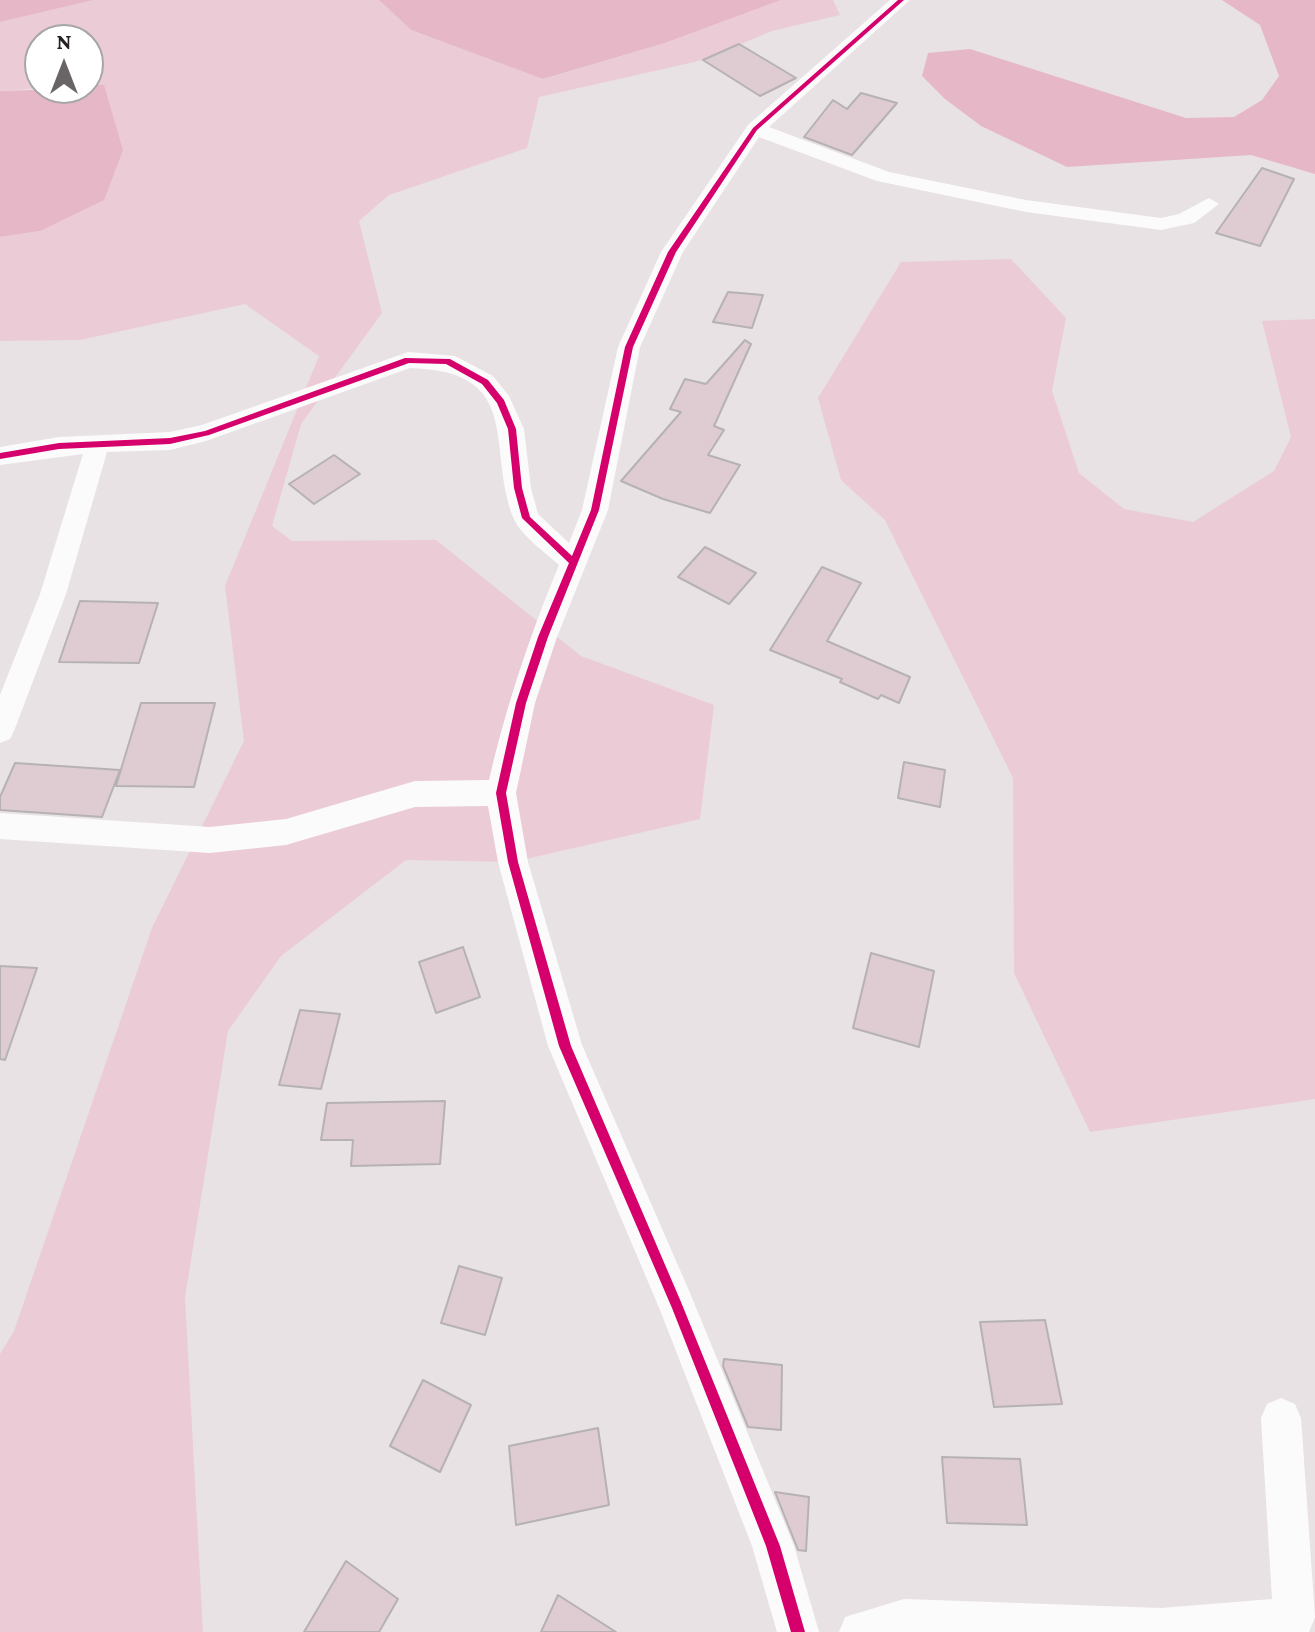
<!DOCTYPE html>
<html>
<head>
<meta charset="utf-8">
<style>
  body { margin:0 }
  #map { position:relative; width:1315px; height:1632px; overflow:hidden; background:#e8e2e4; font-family:"Crimson Pro",serif }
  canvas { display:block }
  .north { position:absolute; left:24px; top:24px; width:80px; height:80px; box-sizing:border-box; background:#fff; border:2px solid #a7a6a6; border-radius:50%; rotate:0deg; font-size:22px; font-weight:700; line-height:32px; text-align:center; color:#242021 }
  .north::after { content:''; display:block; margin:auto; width:28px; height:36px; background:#696465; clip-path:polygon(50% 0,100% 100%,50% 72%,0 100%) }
</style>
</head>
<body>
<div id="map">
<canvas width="1315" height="1632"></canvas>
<div class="north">N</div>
</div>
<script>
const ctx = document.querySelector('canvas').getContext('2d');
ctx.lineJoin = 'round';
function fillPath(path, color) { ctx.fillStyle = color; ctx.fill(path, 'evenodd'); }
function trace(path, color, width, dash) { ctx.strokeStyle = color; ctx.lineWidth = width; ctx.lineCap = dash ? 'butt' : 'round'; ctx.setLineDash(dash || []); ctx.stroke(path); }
const green = new Path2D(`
  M94,0H379L411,30L544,79L665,43L781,0H833L840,15L772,31L703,60L539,97L527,148L389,195L359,221L382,313L301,424L272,526L292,541L436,540L581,656L714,705L700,819L513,862L406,860L281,956L228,1031L185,1297L203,1632H0V1354L14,1331L152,928L244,741L225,586L319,356L245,304L80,340L0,341V237L40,231L104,85H88V40H40V88L0,91V22Z
  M1011,259L1066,318L1052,391L1079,473L1124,509L1193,522L1274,471L1291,437L1262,321L1315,319V1099L1090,1132L1014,973L1013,778L885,520L841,480L818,398L901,262Z`);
const forest = new Path2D(`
  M0,0H94L0,22Z
  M379,0H781L665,43L543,79L411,30Z
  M1222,0H1315V174L1251,155L1067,167L981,126L945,99L922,76L928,53L970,49L1186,118L1234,117L1262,100L1279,76L1260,25Z
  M88,85H104L123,150L104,200L40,231L0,237V91L88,88Z`);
const building = new Path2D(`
  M739,44L796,78L760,96L703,60Z
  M861,93L897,103L852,155L804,137L833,100L847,109Z
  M1262,168L1294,179L1260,246L1216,233Z
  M728,292L763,295L752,328L713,322Z
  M745,340L751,344L714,426L724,430L708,455L740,465L710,513L663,499L621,481L681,412L670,409L685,379L706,384Z
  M334,455L360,474L314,504L289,484Z
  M705,547L756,573L729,604L678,577Z
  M822,567L861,583L827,641L910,677L899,703L881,695L878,699L840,682L842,679L770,650Z
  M80,601L158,603L139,663L59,662Z
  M141,703H215L194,787L116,786Z
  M904,762L945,770L940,807L898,798Z
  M15,763L120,770L102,817L0,810V797Z
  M463,947L480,997L436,1013L419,962Z
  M871,953L934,971L919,1047L853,1028Z
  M0,966L37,968L5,1060L0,1059Z
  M300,1010L340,1014L321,1089L279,1085Z
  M445,1101L440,1164L351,1166L353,1140H321L327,1103Z
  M459,1266L502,1278L485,1335L441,1323Z
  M1045,1320L1062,1404L994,1407L980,1322Z
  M724,1359L782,1365L781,1430L748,1427L723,1366Z
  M423,1380L471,1405L440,1472L390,1446Z
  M598,1428L609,1505L516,1525L509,1446Z
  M942,1457L1020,1459L1027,1525L947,1523Z
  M775,1492L809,1497L806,1551L798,1550Z
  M346,1561L398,1599L379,1632H304Z
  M558,1595L616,1632H541Z`);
const minor = new Path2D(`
  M890,0H910L769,127L889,172L1026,200L1161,218L1179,214L1209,198L1219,204L1194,223L1161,230L1026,212L877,181L759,137L683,252L640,347L608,510L557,637L535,703L516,793L528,862L582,1045L690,1293L794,1546L819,1632H777L752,1546L660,1310L548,1046L498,862L488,806L415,807L286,845L210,853L0,839V813L210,827L286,819L415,781L489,780C507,703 529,638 559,565C545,552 520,535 513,517C486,445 524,371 410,368L206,441L170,450L107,452L66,594L14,731L10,739L0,743V695L40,594L83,454L0,465V447L59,437L170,432L202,425L408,352L455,356L493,376L509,396L524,429L531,488L538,514L569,543L582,510L618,347L661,252L748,125Z
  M1281,1398L1295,1404L1301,1418L1315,1617L1309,1632H839L845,1617L904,1599L1161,1608L1272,1599L1261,1418L1267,1404Z`);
const cycleway = new Path2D(`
  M898,0H904L757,130L676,252L633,347L599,510L548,637L526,703L506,793L518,862L571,1046L681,1302L780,1546L805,1632H791L766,1546L672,1308L559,1046L508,862L496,793L516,703L538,637L569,563L522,518L514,488L508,429L497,403L482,384L446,364L409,363L209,435L170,444L59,449L0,459V453L59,443L170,438L205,431L405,358L450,359L488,380L504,400L516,429L522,488L530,517L572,556L591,510L625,347L668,252L753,128Z`);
fillPath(green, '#ebcbd6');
fillPath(forest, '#e6b8c7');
fillPath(building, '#deccd2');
trace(building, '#b6b2b3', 2);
fillPath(minor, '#fcfbfb');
fillPath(cycleway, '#d6006c');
</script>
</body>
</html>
